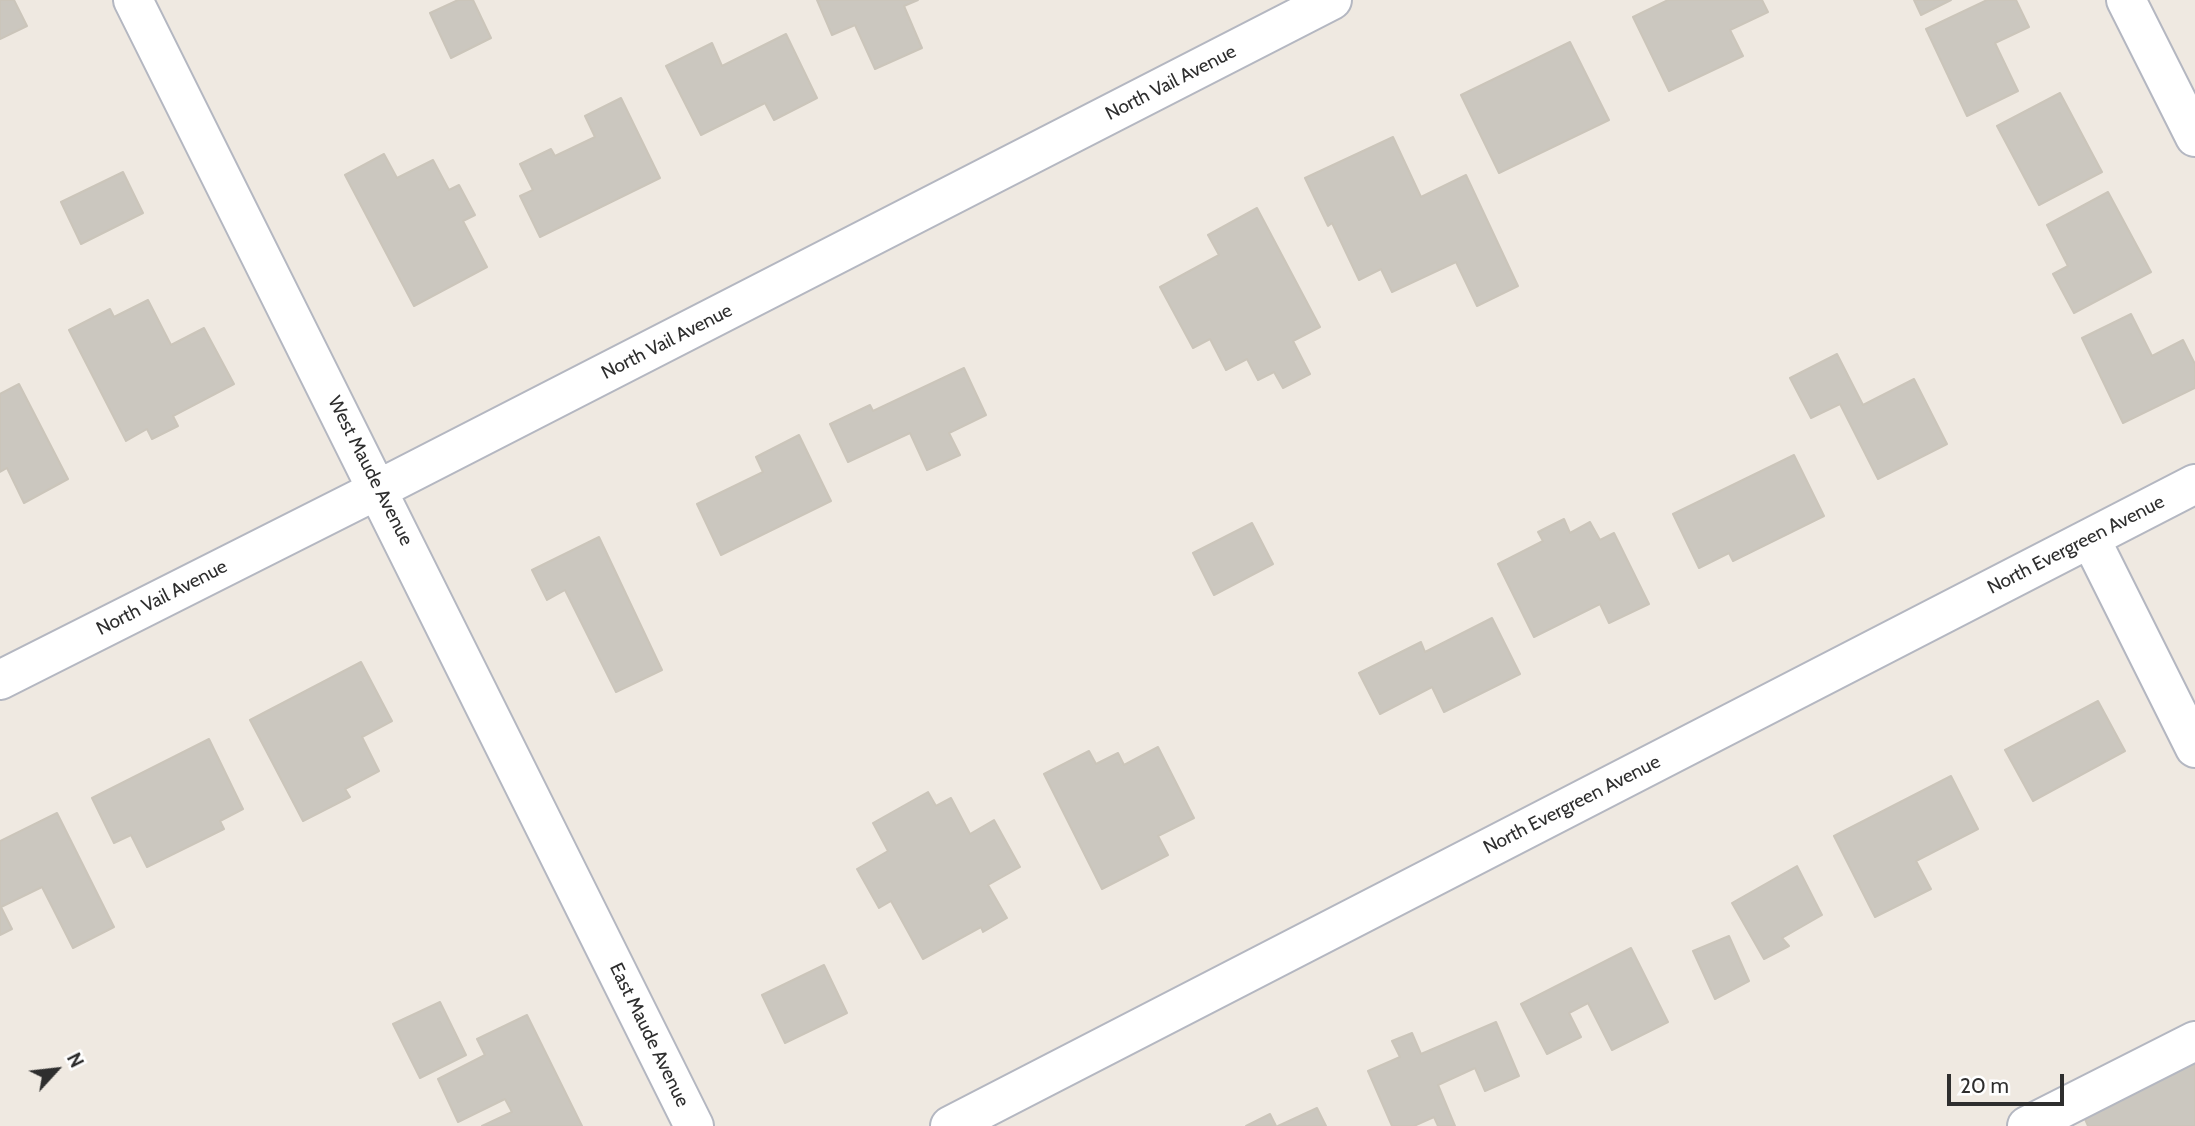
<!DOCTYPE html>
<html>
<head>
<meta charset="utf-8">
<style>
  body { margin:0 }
  #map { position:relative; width:2195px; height:1126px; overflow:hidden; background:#efe9e1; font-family:Cabin,sans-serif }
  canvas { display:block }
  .north { position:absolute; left:21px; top:1035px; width:70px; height:70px; -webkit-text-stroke:5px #fff; paint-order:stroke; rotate:63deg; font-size:19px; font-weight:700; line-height:28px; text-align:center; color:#2e2e2e }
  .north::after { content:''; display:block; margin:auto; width:24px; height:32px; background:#2e2e2e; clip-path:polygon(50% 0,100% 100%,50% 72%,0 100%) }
  .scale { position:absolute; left:1947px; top:1074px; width:117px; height:32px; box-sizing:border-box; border:4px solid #2e2e2e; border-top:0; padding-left:9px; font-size:21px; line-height:24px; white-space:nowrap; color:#2e2e2e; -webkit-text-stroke:5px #fff; paint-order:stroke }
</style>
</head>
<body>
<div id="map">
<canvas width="2195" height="1126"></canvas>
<div class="north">N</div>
<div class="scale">20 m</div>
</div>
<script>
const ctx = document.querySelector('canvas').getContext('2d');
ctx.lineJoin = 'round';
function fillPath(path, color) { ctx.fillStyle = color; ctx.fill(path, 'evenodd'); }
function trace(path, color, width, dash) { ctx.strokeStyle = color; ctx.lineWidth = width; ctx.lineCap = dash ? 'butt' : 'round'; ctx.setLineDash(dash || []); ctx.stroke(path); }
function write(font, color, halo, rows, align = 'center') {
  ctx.font = font + ' Cabin,sans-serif'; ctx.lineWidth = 6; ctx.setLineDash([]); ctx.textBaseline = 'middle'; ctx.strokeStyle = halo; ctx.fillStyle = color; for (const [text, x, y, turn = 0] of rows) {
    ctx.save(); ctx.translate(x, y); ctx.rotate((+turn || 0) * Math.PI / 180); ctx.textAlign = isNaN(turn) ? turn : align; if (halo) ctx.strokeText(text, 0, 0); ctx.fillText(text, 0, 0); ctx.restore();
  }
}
const building = new Path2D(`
  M0,0H14L27,26L0,39Z
  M458,0H473L491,38L451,58L430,13Z
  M817,0H918L904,6L922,48L875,69L855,25L832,35Z
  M1668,0H1762L1768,12L1730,30L1743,56L1669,91L1633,17Z
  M1914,0H1951L1921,15Z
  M1987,0H2016L2029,27L1995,43L2018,91L1967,116L1926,29Z
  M786,34L817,98L774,120L765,103L701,135L666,66L712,43L722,66Z
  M1570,42L1609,120L1499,173L1461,95Z
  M2060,93L2102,172L2039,205L1997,126Z
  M621,98L660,178L540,237L520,196L533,190L520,164L551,149L555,156L595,137L585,116Z
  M1393,137L1421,197L1466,175L1518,286L1477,306L1456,262L1392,292L1381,269L1359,280L1332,223L1328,226L1305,178Z
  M384,154L397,178L433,160L449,190L459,185L475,215L463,221L487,267L414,306L345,175Z
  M123,172L143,213L81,244L61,202Z
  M2108,192L2151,272L2074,313L2053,274L2068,266L2047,225Z
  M1257,208L1320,327L1293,341L1310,374L1283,388L1274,372L1258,380L1247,359L1226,370L1210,339L1193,348L1160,287L1219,255L1208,235Z
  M148,300L171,345L204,328L234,384L173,416L178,426L152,439L147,429L126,441L69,330L110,309L114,317Z
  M2131,314L2152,356L2183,340L2195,364V388L2123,423L2082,338Z
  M1837,354L1863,405L1914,379L1947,444L1878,479L1840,404L1811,418L1790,378Z
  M964,368L986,415L949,433L960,455L927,470L910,433L848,462L830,424L870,405L873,411Z
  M19,384L68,479L24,503L7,468L0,472V394Z
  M799,435L831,501L721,555L697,504L763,472L756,457Z
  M1794,455L1824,516L1733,561L1729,553L1699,568L1673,514Z
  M1564,519L1570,533L1590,522L1600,540L1614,533L1649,604L1609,623L1600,604L1534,637L1498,564L1543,541L1538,532Z
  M1252,523L1273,564L1214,595L1193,553Z
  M599,537L662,670L616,692L565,590L547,600L532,570Z
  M1492,618L1520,674L1444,712L1432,687L1380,714L1359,673L1421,642L1425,652Z
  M361,662L392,721L362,737L379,771L345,789L350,797L303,821L250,720Z
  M2098,701L2125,751L2033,801L2005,750Z
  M209,739L243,809L220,821L224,829L147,867L131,835L114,843L92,798Z
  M1158,747L1194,818L1158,836L1168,855L1102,889L1044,774L1089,751L1096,764L1118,753L1124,765Z
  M1951,776L1978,829L1916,861L1931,889L1875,917L1834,836Z
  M928,792L936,806L951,798L970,834L994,820L1020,867L988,885L1007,918L983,932L981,927L923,959L891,901L879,908L857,869L888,851L873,823Z
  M57,813L114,927L73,948L42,887L1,907L12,929L0,935V841Z
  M1797,866L1822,915L1782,938L1789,946L1764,959L1732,903Z
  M1729,936L1749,981L1715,999L1693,951Z
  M1631,948L1668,1022L1612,1050L1588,1003L1569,1013L1581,1037L1547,1054L1521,1004Z
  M824,965L847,1013L785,1043L762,995Z
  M440,1002L466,1055L420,1078L393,1024Z
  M527,1015L582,1126H482L512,1112L505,1099L458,1122L438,1079L485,1055L477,1039Z
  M1496,1022L1519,1076L1485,1091L1475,1068L1438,1085L1455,1126H1438L1434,1117L1414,1126H1392L1368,1071L1400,1057L1392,1041L1412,1033L1421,1054Z
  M2195,1056V1126H2088L2082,1112Z
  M1317,1108L1326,1126H1278Z
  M1270,1114L1276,1126H1246Z`);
const minor = new Path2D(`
  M133,0L694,1126
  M2126,0L2195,137
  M2090,538L2195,748
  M0,680L379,489L1332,0
  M950,1126L2195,484
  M2027,1126L2195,1041`);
const streetNames = [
  ["North Vail Avenue",1171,83,-27],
  ["North Vail Avenue",667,342,-27],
  ["West Maude Avenue",370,471,63],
  ["North Evergreen Avenue",2076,545,-27],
  ["North Vail Avenue",162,598,-27],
  ["North Evergreen Avenue",1572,805,-27],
  ["East Maude Avenue",649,1035,64]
];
fillPath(building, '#cbc7bf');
trace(building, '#cbc5ba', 2);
trace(minor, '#b4b7c1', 42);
trace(minor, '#fff', 38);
write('19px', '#2e2e2e', '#fff', streetNames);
</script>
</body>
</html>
